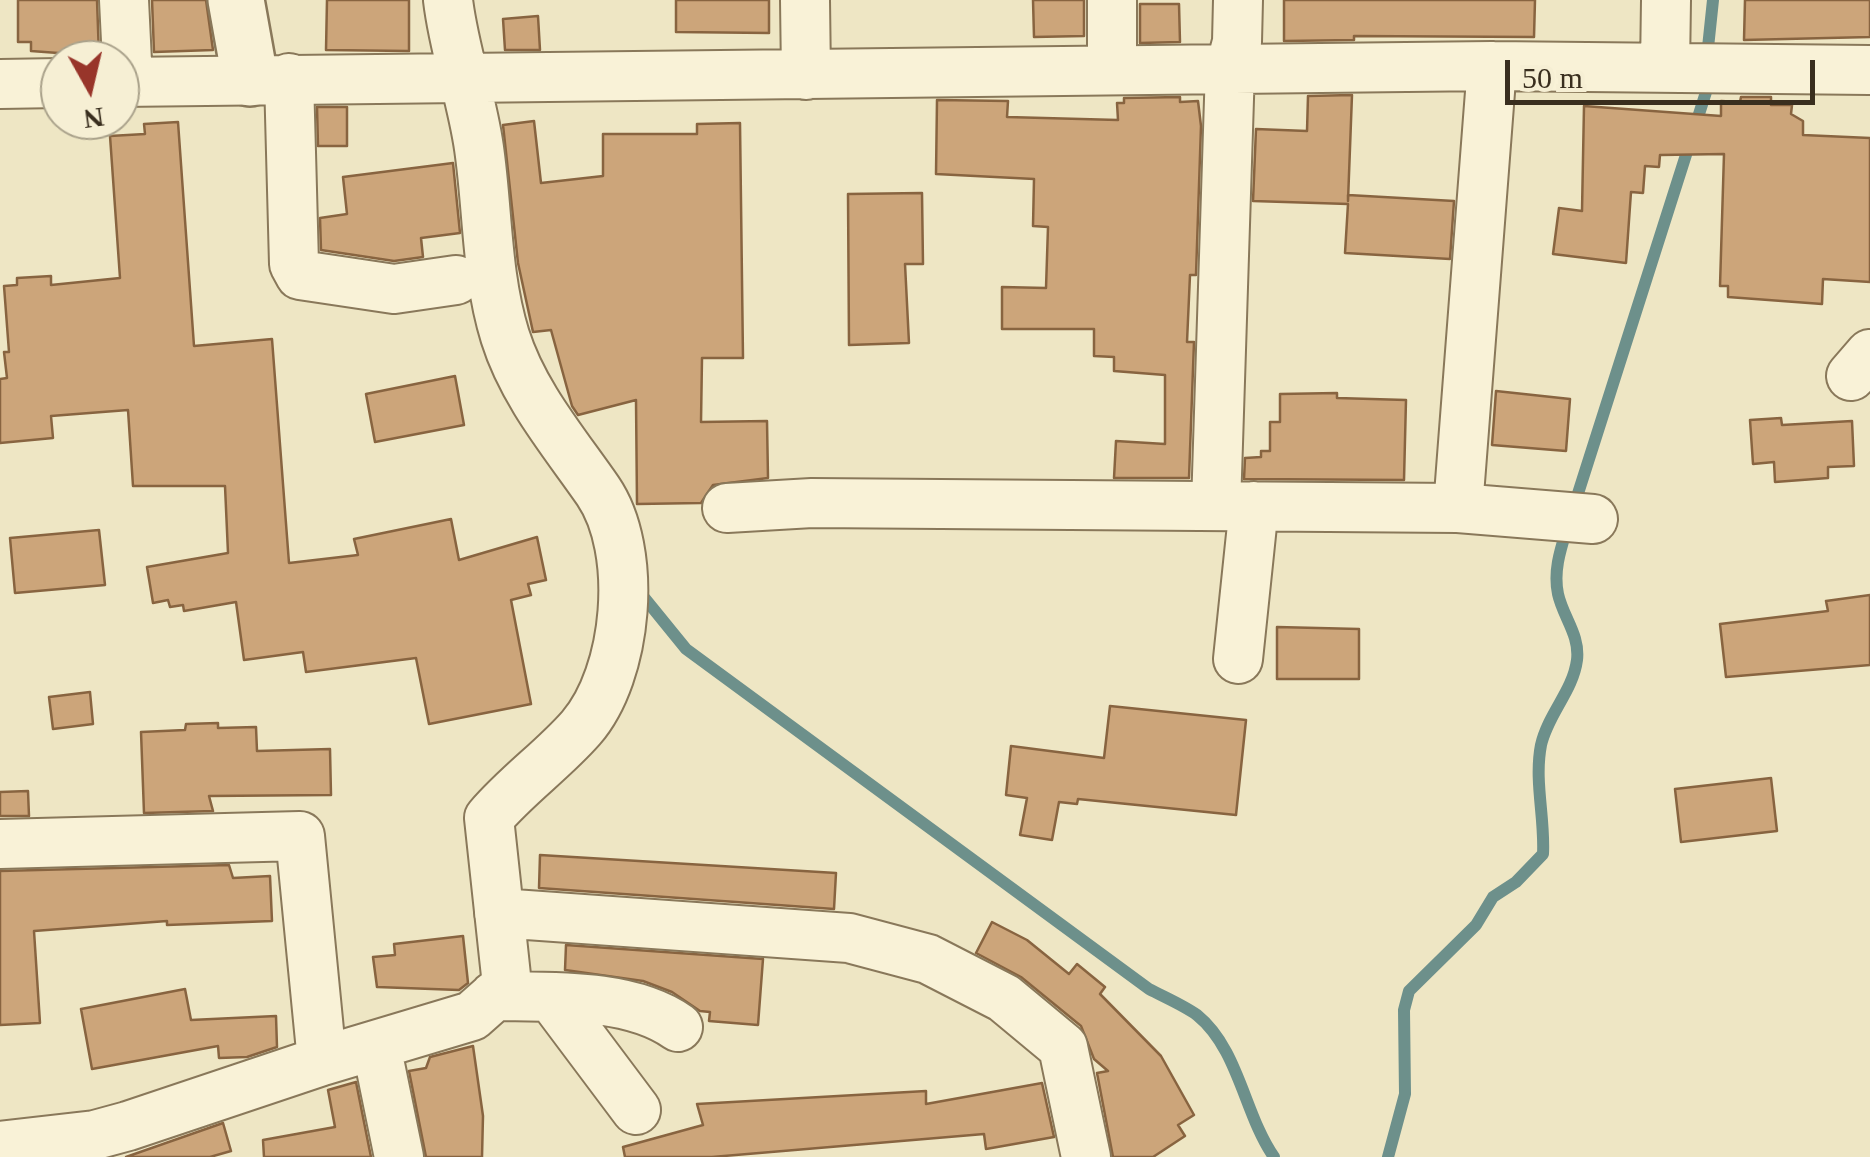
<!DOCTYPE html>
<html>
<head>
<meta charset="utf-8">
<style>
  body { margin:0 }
  #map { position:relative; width:1870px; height:1157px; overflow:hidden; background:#eee6c4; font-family:"Times New Roman",serif }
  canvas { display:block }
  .north { position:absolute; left:40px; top:40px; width:100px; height:100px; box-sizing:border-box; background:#f6efd4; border:2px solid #aaa28b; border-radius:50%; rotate:172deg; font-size:28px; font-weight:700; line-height:40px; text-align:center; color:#392e1e }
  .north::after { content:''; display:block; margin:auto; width:35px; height:45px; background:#98352a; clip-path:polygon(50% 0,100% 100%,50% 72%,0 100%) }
  .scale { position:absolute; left:1505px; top:60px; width:310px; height:45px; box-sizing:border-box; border:5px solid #392e1e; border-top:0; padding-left:12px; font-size:30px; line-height:35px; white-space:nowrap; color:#392e1e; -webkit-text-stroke:8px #f6efd4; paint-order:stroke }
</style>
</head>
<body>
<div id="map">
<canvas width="1870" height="1157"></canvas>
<div class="north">N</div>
<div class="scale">50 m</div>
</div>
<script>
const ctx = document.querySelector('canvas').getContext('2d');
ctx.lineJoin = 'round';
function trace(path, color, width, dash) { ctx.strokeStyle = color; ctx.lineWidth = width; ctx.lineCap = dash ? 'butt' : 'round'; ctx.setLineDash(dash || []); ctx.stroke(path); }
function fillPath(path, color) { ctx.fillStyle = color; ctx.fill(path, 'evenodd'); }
const stream = new Path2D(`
  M1707,57L1713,0
  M1574,506L1707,89V77
  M638,590L686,649L1149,989C1164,997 1183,1005 1197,1015C1239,1049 1244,1114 1274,1157
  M1388,1157L1405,1094L1404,1010L1409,991L1476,925L1493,897L1516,882L1543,854C1545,818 1534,781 1541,745C1548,714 1573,691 1577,660C1580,635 1563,617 1558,594C1553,570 1561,548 1568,525`);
const building = new Path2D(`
  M18,0H97L99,56L31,51V42H18Z
  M152,0H206L213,50L154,52Z
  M327,0H409V51L326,50Z
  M676,0H769V33L676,32Z
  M1033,0H1084V36L1034,37Z
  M1284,0H1535L1534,37L1354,36V40L1284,41Z
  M1745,0H1870V37L1744,40Z
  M1140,4H1179L1180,42L1140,43Z
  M538,16L540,50H505L503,19Z
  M1352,95L1348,201V195L1454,201L1450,259L1345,253L1348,204L1253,201L1256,129L1307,131L1308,96Z
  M1180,97V102L1198,101L1201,126L1196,275H1190L1187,342H1194L1189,478H1114L1116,441L1165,444V375L1114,371V357L1094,356V329H1002V287L1046,288L1048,227L1033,226L1034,179L936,174L937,100L1008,101L1007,117L1118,120L1117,103H1124V98Z
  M1741,97H1771V105H1792L1791,114L1803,121V135L1870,138V282L1823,279L1822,304L1728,297V286H1720L1724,154L1660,155L1659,167L1645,166L1643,193L1631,192L1626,263L1553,254L1559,208L1582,211L1584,106L1721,116V101L1740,102Z
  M317,107H347V146H318Z
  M534,121L541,183L603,176V134H697V124L740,123L743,358H702L701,422L767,421L768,478L713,485L701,503L637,504L636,400L578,415L572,406L551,330L533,332L518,263L503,125Z
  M178,122L194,346L272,339L289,563L358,555L354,539L451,519L459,560L537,537L546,580L528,584L531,595L511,600L531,704L429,724L416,658L306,672L303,652L244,660L236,602L184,611L183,605L170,607L168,600L153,603L147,567L228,553L225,486H133L128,410L51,416L53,438L0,443V379L7,378L4,352H9L4,286L17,285V278L51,276V285L120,278L110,136L145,134L144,124Z
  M453,163L460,233L421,238L423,257L394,261L321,250L320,218L347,214L343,177Z
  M922,193L923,264H905L909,343L849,345L848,194Z
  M455,376L464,425L375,442L366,394Z
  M1496,391L1570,399L1566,451L1492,445Z
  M1337,393V398L1406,400L1404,480L1244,479L1245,458L1261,457V451H1270V422H1280V394Z
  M1781,418L1782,425L1852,421L1854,466L1828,467V478L1775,482L1774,462L1753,464L1750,420Z
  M99,530L105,585L15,593L10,538Z
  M1870,595V665L1726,677L1720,624L1828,611L1826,601Z
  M1277,627L1359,629V679H1277Z
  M90,692L93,724L53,729L49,697Z
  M1110,706L1246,720L1236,815L1078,799L1077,804L1059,802L1052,840L1020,835L1027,798L1006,795L1011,746L1104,758Z
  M218,723V728L256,727L257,751L330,749L331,795L209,796L213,811L144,813L141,732L185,730L186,724Z
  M1771,778L1777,831L1681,842L1675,789Z
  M28,791L29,816H0V792Z
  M540,855L836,873L834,909L539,888Z
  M229,865L233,878L270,876L272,921L167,925V921L34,931L40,1023L0,1025V871Z
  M992,922L1027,940L1069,974L1077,964L1105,987L1100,994L1161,1056L1194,1115L1178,1125L1185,1136L1153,1157H1113L1097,1073L1108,1071L1094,1059L1081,1026L1021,977L976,953Z
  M463,936L468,983L459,990L377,987L373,957L395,955L394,944Z
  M566,945L763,959L758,1025L709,1021L710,1012L700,1011L672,992L643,981L565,970Z
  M185,989L191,1020L276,1016L277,1047L247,1057L219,1058L218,1046L92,1069L81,1009Z
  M473,1046L483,1116L482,1157H426L409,1071L426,1068L430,1057Z
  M356,1082L371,1157H264L263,1140L335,1127L328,1090Z
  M1042,1083L1054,1137L986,1149L984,1134L712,1157H625L623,1147L703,1125L697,1104L926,1091V1104Z
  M223,1123L231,1151L210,1157H126Z`);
const minor = new Path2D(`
  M124,0L128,82
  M805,0L806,75
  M1112,0V69
  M1665,68L1666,0
  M289,78L294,264L300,275L394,289L456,280
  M120,82L1492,66L1870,70
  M0,84L60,83
  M1851,376L1870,354
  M1216,506L1230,68L1237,42L1238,0
  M727,508L812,503L1458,508L1593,519
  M1458,508L1492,66
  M1238,659L1254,506
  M0,844L300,836L322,1061
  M499,913L849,938L928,959L1004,998L1063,1047L1086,1157
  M494,996C552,997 630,993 678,1027
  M552,998L636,1110
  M376,1045L399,1157
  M0,1146L95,1135L128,1126L322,1061L472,1016L507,985L489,818C517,785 553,760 581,728C628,674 639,551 598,491C564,442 523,394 505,336C486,275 488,210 479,148C472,98 454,51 448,0`);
const tertiary = new Path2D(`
  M236,0L250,78`);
trace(stream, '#6d908b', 12);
fillPath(building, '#cca57a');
trace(building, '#886440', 2.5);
trace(minor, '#89785a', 52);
trace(tertiary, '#89785a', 60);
trace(minor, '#f9f2d7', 48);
trace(tertiary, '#f9f2d7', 55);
</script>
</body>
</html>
